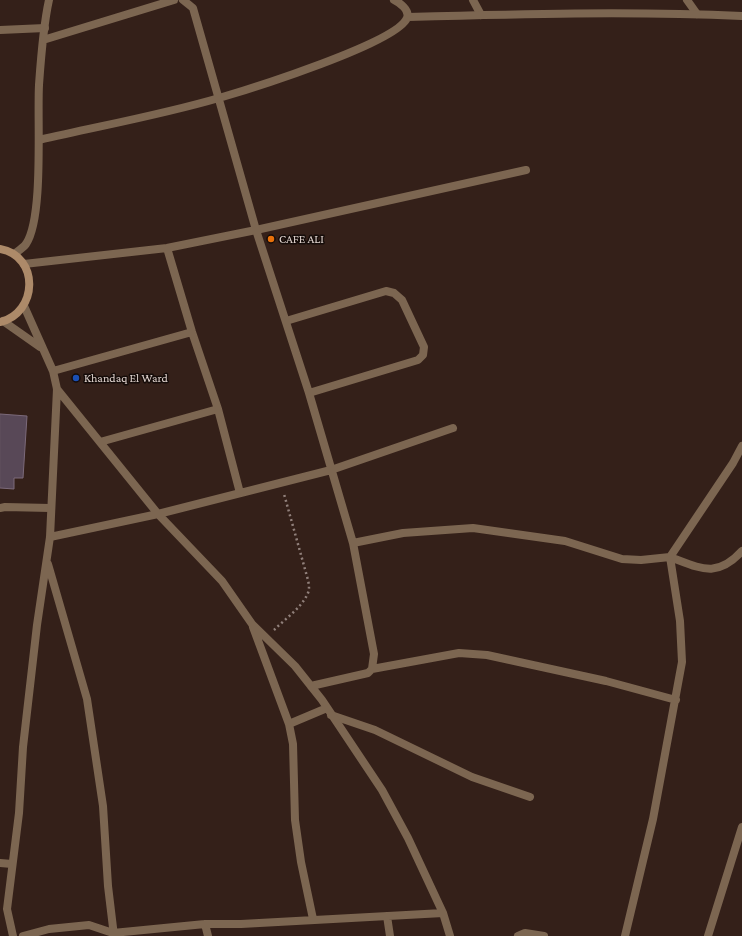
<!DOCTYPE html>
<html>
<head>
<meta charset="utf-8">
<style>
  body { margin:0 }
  canvas { display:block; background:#342019 }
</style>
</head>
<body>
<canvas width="742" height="936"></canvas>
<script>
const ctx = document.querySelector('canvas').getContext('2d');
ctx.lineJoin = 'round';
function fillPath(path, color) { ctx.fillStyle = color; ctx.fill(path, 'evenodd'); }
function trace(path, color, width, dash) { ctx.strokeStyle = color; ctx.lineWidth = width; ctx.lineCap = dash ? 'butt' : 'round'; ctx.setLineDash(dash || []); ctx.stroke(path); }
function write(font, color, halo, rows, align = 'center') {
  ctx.font = font + ' "Crimson Pro",serif'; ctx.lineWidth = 3; ctx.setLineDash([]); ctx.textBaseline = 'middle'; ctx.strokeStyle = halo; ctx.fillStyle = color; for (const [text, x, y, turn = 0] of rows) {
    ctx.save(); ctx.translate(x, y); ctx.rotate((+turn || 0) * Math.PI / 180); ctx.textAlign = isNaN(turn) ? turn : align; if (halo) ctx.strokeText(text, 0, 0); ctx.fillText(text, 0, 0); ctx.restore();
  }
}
const building = new Path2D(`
  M0,414L27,416L23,478H14V489L0,488Z`);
const path = new Path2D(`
  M274,630C285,619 301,608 307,595C310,590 309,585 308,580L284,494`);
const lane = new Path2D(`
  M473,0L481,15
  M687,0L697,14
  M0,30L45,28
  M256,230L526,170
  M0,508L5,507L50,508
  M331,715L375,730L472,777L530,797
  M518,936L525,933L544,936`);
const street = new Path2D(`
  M183,0L193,8L256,230L309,393L353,543L374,654L372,669L368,673L311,686
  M408,17C519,14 631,11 742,16
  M43,40L174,0
  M39,140C99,126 161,115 219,98C250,89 397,43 407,18C410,10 400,3 394,0
  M167,248L192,332L218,409L240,493
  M14,254C18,251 23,248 26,244C44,217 37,120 39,85C41,57 43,27 49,0
  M24,264L167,248L256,230
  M3,321L40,347
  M286,321L386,291L394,293L402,300L424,347L423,355L418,360L309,393
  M53,371L192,332
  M57,389L158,514L222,581L252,624L295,666L322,700L382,790L408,838L443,913L450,936
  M100,442L218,409
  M50,537L158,514L331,470L453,428
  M353,543L403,533L473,528L565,541L622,559L641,560L670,557L733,463L742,446
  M670,557C700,568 717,579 742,551
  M48,564L87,699L103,806L108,886L114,936
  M253,627L289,724L293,744L295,820L301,862L313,919
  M372,669L459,653L487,655L606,681L676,700
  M289,724L327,708
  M0,863L12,864
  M387,916L390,936
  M205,924L208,936
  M13,936L7,909L19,813L23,747L37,625L50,537L57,389L53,371L24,306
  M23,936L49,929L89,925L113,933L205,924H241L443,913
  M625,936L653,819L682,662L680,621L670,557
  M708,936L742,827`);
const secondary = new Path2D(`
  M0,249C40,256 38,313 0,322`);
const markers = [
  [271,239,4,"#e8710a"],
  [76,378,4,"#1a4fb4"]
];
const poiNames = [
  ["CAFE ALI",279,239],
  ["Khandaq El Ward",84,378]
];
fillPath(building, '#584857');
trace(building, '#7c6a7a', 1);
trace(path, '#91807b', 2.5, [2, 3]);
trace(lane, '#7c6651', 8);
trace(street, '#7c6651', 8);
trace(secondary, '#ad8a69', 8);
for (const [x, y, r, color] of markers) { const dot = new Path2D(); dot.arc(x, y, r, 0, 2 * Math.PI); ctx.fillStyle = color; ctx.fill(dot); trace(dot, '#150c09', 1.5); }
write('12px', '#e0d3ce', '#150c09', poiNames, 'left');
</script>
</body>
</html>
